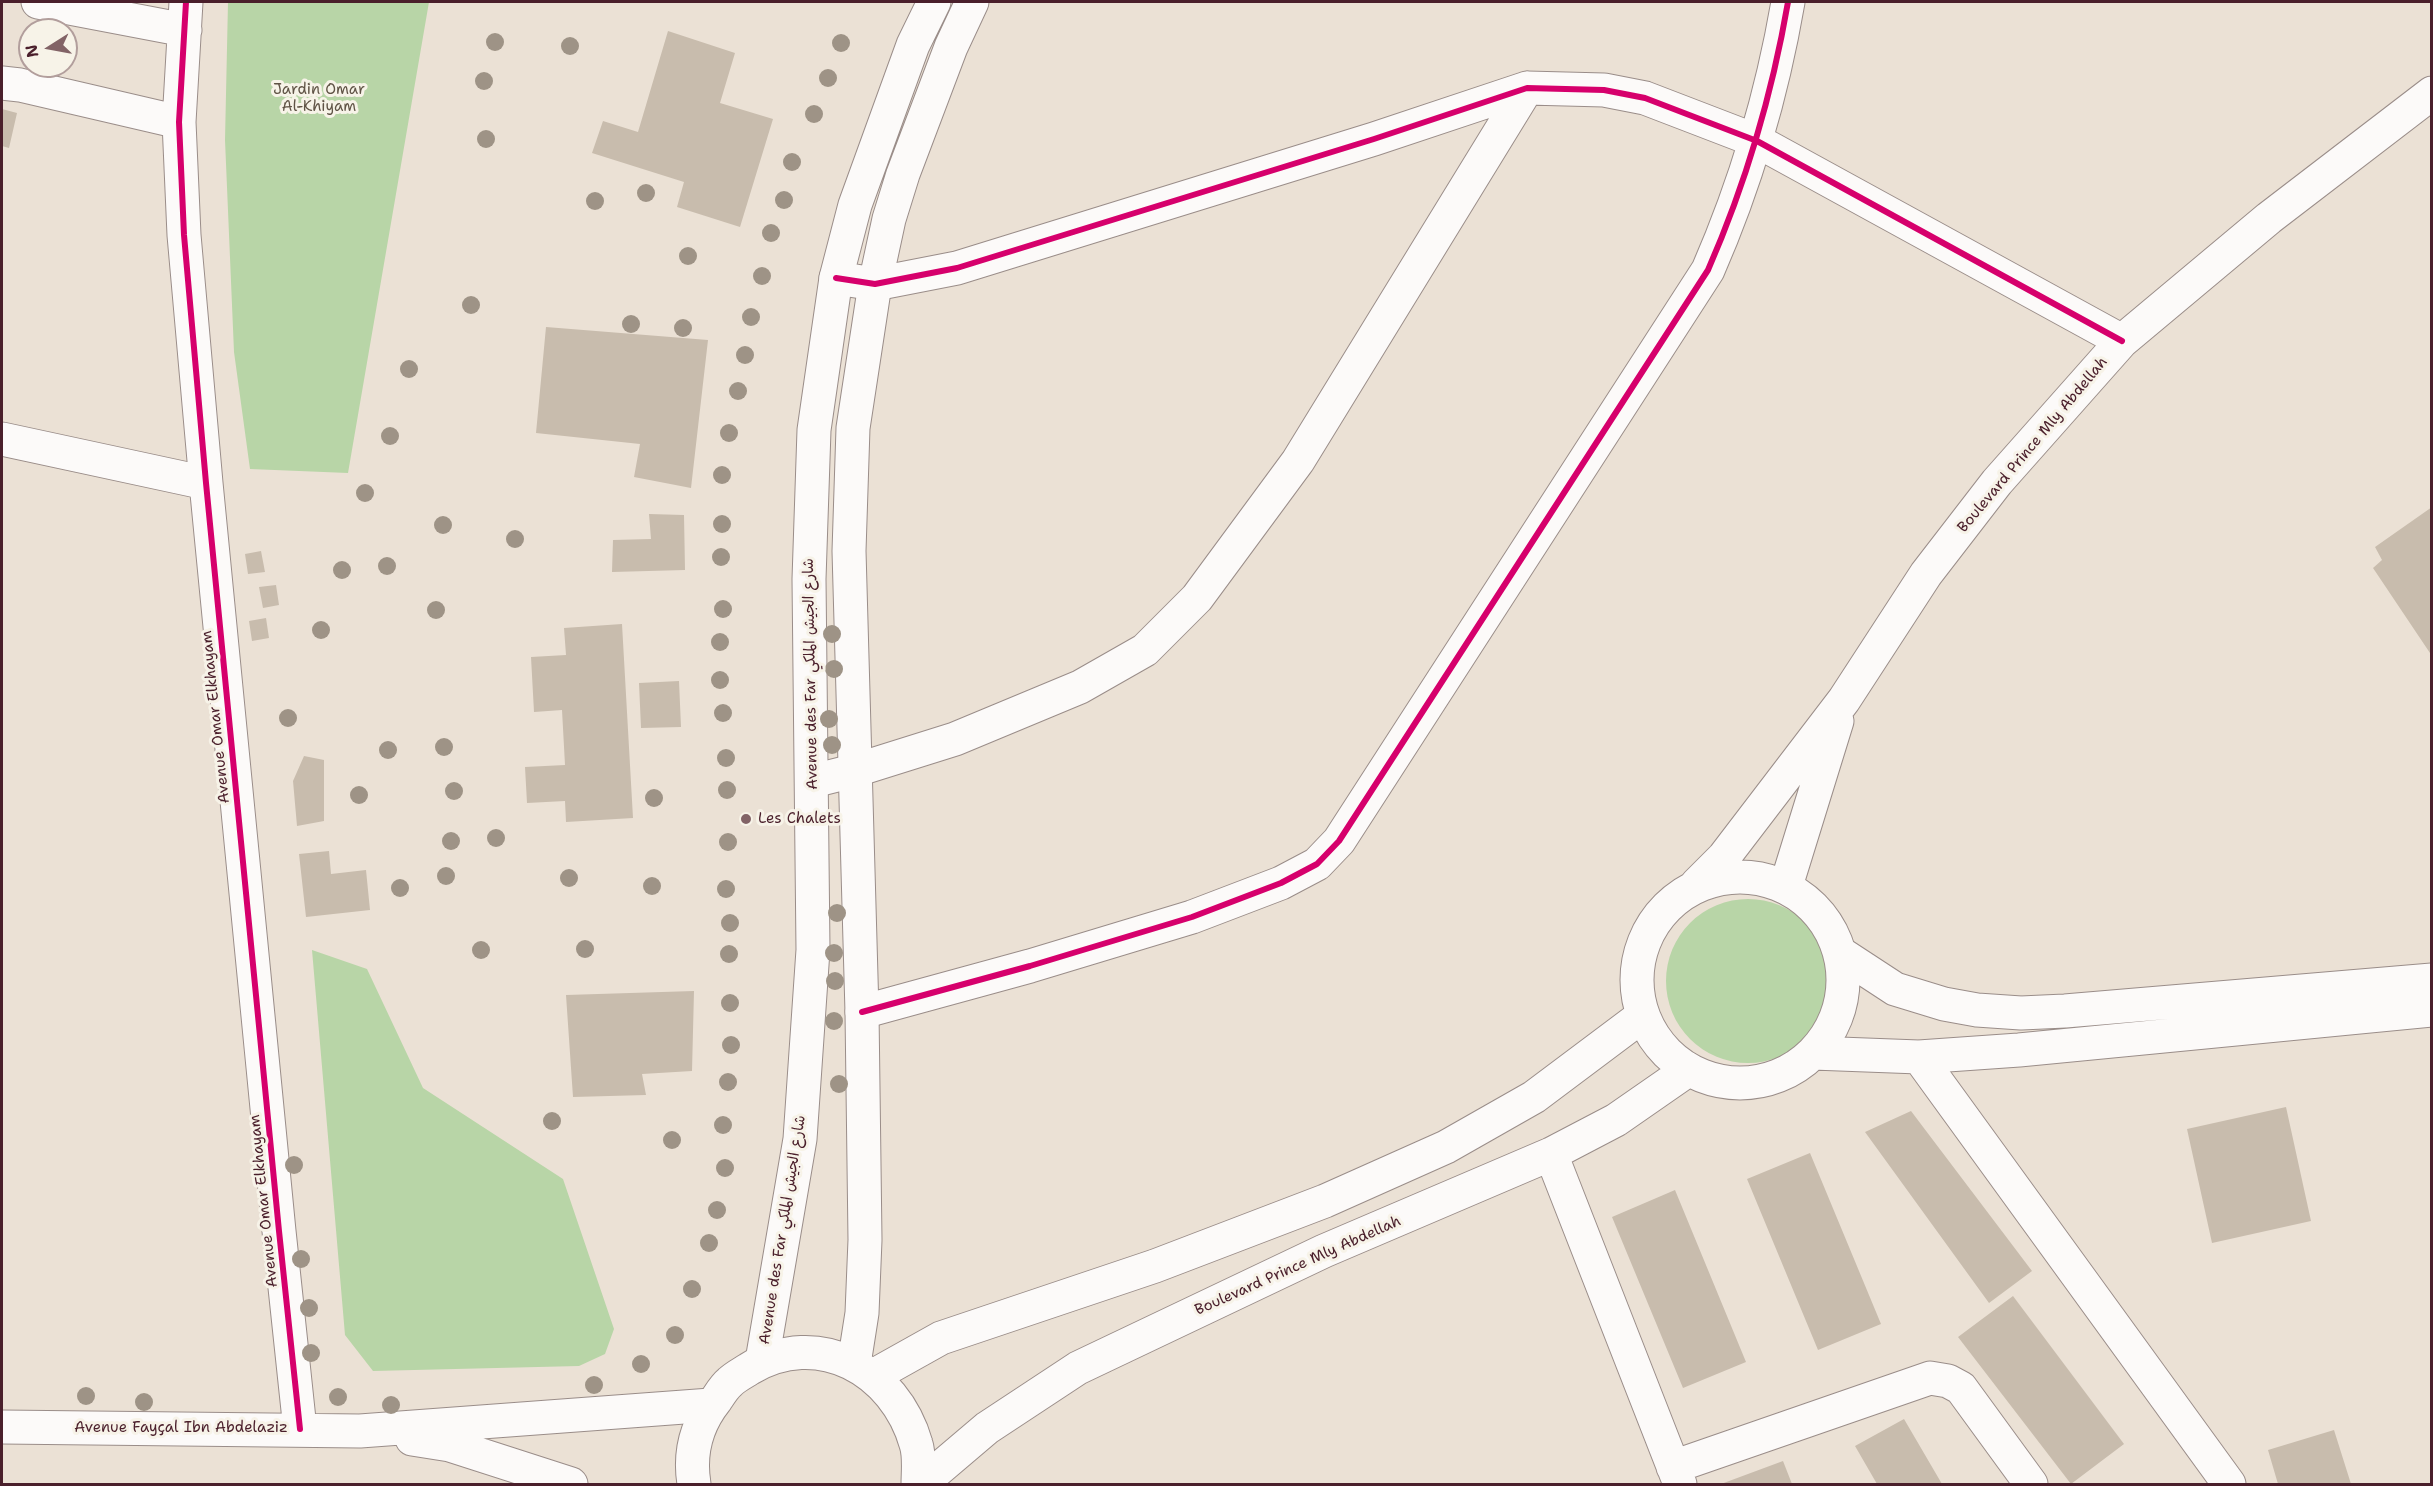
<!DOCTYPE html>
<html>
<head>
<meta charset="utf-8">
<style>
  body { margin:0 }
  #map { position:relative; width:2433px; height:1486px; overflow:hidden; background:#ebe1d5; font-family:"Shantell Sans",sans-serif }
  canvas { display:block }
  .frame { position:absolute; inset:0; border:3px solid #4a1f2b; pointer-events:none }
  .north { position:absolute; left:18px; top:18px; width:60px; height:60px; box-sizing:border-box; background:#f7f3e8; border:2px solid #b29e9c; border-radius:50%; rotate:259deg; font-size:16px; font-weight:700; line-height:24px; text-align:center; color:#4a1f2b }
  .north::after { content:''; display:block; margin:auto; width:21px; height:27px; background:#826366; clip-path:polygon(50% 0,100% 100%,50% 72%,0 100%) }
</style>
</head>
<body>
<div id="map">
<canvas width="2433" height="1486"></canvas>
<div class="frame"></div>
<div class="north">N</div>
</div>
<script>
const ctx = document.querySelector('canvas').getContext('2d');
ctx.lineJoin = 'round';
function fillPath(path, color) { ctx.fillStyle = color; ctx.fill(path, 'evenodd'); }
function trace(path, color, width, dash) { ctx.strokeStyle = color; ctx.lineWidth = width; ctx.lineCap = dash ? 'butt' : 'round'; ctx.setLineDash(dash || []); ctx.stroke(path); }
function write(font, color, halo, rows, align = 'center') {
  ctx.font = font + ' "Shantell Sans","Playpen Sans Arabic",sans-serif'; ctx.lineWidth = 6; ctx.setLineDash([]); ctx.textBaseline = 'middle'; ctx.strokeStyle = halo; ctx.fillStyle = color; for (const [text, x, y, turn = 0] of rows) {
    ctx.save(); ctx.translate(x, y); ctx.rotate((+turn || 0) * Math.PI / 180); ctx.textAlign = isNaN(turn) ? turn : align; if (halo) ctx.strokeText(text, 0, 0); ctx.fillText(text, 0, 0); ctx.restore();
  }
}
const green = new Path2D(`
  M228,2H429L348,473L250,469L234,352L225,140Z
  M1666 981a82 82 0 1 1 164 0a82 82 0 1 1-164 0Z
  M312,950L367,969L423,1088L563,1179L614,1329L605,1354L579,1366L373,1371L345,1335Z`);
const building = new Path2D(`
  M668,31L735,53L720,103L773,119L740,227L677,207L684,182L592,153L603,121L638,132Z
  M2,109L17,113L9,148L2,146Z
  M546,327L708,340L691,488L634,477L640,444L536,433Z
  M2432,507V656L2373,568L2382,560L2375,547Z
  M649,514L684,515L685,570L612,572L613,540L651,539Z
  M261,551L265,572L248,574L245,554Z
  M276,585L279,605L263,608L259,587Z
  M266,618L269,638L252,641L249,621Z
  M622,624L633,818L566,822L565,801L527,803L525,767L565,765L562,710L534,712L531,657L566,655L564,628Z
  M679,681L681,727L641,728L639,683Z
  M304,756L324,760V821L297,826L293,781Z
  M329,851L331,874L366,870L370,910L306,917L299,854Z
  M694,991L692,1071L642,1074L646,1095L573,1097L566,995Z
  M2286,1107L2311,1221L2212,1243L2187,1129Z
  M1911,1111L2032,1271L1989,1303L1865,1132Z
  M1810,1153L1881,1324L1818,1350L1747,1179Z
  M1675,1190L1746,1362L1683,1388L1612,1217Z
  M2013,1296L2124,1444L2071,1484L1958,1337Z
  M1904,1419L1942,1484H1877L1855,1446Z
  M2334,1430L2351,1484H2278L2268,1450Z
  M1783,1461L1792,1484H1721Z`);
const minor = new Path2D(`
  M38,2L185,30
  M186,2L179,122L184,235L206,483L279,1231L300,1429
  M2,83L20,85L179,122
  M836,278L875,284L957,268L1374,139L1527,88L1604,90L1645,98L1757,141L2122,341
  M2,439L206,483
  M813,781L853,771L955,739L1080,687L1145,650L1197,598L1298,461L1527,88
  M1637 980a103 103 0 1 1 206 0a103 103 0 1 1-206 0Z
  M1697,884L1724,857L1844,700L1926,574L1997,482L2122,341L2269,218L2432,93
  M1786,886L1837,721
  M1840,953L1895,989L1944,1004L1977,1010L2021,1013L2065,1011L2432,980
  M862,1012L1030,966L1192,917L1281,883L1317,864L1339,841L1708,270C1746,183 1772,95 1788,2
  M1813,1053L1919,1057L2019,1050L2432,1010
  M1919,1057L2229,1484
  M1551,1154L1680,1484
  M873,1376L941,1338L1155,1266L1325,1201L1446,1147L1534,1097L1642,1016
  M2,1427L360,1431L711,1405
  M412,1439L450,1445L571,1484
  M1673,1467L1930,1378L1948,1381L1961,1388L2031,1484
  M921,1484L987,1428L1078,1368L1324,1251L1551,1154L1616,1120L1688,1070`);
const major = new Path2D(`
  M762,1361L800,1139L813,950L809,579L814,430L836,278L855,205L913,45L934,2
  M854,1364L862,1313L865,1240L862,1012L849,551L853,428L875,284L889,219L903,174L951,47L972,2
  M694,1484C689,1453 696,1425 716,1400C720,1394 724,1387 730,1382C735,1377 743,1373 749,1369C818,1327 895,1370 916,1444C920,1456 918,1472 918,1484`);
const cycleway = new Path2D(`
  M186,2L179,122L184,235L206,483L279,1231L300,1429
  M836,278L875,284L957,268L1374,139L1527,88L1604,90L1645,98L1757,141L2122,341
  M862,1012L1030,966L1192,917L1281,883L1317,864L1339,841L1708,270C1746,183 1772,95 1788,2`);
const trees = [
  [495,42],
  [841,43],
  [570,46],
  [828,78],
  [484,81],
  [814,114],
  [486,139],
  [792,162],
  [646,193],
  [784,200],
  [595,201],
  [771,233],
  [688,256],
  [762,276],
  [471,305],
  [751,317],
  [631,324],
  [683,328],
  [745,355],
  [409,369],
  [738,391],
  [729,433],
  [390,436],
  [722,475],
  [365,493],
  [722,524],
  [443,525],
  [515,539],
  [721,557],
  [387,566],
  [342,570],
  [723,609],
  [436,610],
  [321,630],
  [832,634],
  [720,642],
  [834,669],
  [720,680],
  [723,713],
  [288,718],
  [829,719],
  [832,745],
  [444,747],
  [388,750],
  [726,758],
  [727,790],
  [454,791],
  [359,795],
  [654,798],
  [496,838],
  [451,841],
  [728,842],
  [446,876],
  [569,878],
  [652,886],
  [400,888],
  [726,889],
  [837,913],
  [730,923],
  [585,949],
  [481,950],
  [834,953],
  [729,954],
  [835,981],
  [730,1003],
  [834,1021],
  [731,1045],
  [728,1082],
  [839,1084],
  [552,1121],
  [723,1125],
  [672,1140],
  [294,1165],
  [725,1168],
  [717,1210],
  [709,1243],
  [301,1259],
  [692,1289],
  [309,1308],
  [675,1335],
  [311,1353],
  [641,1364],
  [594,1385],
  [86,1396],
  [338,1397],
  [144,1402],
  [391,1405]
];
const markers = [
  [746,819,6,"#826366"]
];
const parkNames = [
  ["Jardin Omar",319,90],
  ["Al-Khiyam",319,107]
];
const streetNames = [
  ["Boulevard Prince Mly Abdellah",2033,445,-50],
  ["Avenue des Far شارع الجيش الملكي",811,674,-91],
  ["Avenue Omar Elkhayam",216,717,-96],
  ["Avenue Omar Elkhayam",264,1201,-96],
  ["Avenue des Far شارع الجيش الملكي",783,1230,-81],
  ["Boulevard Prince Mly Abdellah",1298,1266,-24],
  ["Avenue Fayçal Ibn Abdelaziz",181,1428]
];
const poiNames = [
  ["Les Chalets",758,819]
];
fillPath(green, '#b8d5a7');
fillPath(building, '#c8bcad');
trace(minor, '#9a8d89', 35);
trace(major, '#9a8d89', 35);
trace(minor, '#fcfaf9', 33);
trace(major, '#fcfaf9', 33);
trace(cycleway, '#d6006c', 6);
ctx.fillStyle = '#9e9386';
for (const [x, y] of trees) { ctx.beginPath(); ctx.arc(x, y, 9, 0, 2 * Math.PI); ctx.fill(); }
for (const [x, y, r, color] of markers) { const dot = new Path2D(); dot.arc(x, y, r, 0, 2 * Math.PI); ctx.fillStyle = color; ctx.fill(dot); trace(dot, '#f7f3e8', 2); }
write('15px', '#5f5345', '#f7f3e8', parkNames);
write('15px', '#4a1f2b', '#f7f3e8', streetNames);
write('15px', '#4a1f2b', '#f7f3e8', poiNames, 'left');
</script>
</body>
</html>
